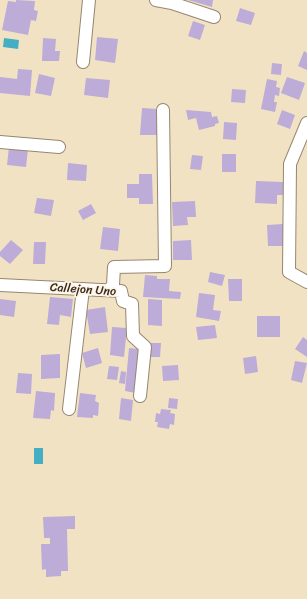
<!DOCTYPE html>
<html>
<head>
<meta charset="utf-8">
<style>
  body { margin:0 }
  canvas { display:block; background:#f2e2c4 }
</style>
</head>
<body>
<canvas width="307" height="599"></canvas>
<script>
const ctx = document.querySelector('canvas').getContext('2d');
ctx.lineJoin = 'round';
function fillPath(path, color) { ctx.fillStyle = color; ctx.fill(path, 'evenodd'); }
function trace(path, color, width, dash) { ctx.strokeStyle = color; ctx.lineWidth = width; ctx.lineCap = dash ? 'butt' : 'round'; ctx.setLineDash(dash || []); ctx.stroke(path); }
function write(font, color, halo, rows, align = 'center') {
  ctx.font = font + ' Sriracha,sans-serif'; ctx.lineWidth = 3.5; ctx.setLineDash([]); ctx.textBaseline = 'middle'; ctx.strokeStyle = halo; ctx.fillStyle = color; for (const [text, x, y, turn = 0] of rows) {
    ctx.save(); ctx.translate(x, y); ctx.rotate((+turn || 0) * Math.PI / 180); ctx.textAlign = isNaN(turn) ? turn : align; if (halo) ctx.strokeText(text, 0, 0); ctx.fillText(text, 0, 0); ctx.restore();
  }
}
const water = new Path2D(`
  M4,38L19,40L18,49L3,47Z
  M34,448H43V464H34Z`);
const building = new Path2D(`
  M16,0L35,1L34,10L38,11L36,21L31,20L28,35L2,30L8,1L16,2Z
  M188,0H213L212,7Z
  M240,8L255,13L251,25L236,21Z
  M193,21L205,25L200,40L188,36Z
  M97,37L118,39L115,63L95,60Z
  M43,38L56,39L55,51H60L59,61H42Z
  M304,51L307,53V70L298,66Z
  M272,63L282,64L281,75L271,74Z
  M18,69L32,70L30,96L0,93V77L17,79Z
  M39,74L55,78L51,96L35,93Z
  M287,77L305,83L299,100L281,93Z
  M86,78L110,80L108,98L84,95Z
  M267,79L277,81L276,87L280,88L279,96L275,95L274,102H277L275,112L261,109Z
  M232,89L246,90L245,103L231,102Z
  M142,108L158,109L157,135H140Z
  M186,110L211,112L212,117L217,116L219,123L215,124V126L199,130L196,118L188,120Z
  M282,110L295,115L290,129L277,124Z
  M224,122L237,123L236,140L223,139Z
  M9,147L28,149L26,167L7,165Z
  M222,154H236V172H222Z
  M192,155L203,156L201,170L190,169Z
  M68,163L87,165L86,181L67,180Z
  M139,174H152L153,204H139V198H127V184H139Z
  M256,181L283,182V195H277V204L255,203Z
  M37,198L54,200L51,216L34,213Z
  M195,201L196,217H187L188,225L173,226L172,202Z
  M91,204L96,213L83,220L78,211Z
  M283,224L284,246H268L267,225Z
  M103,227L120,229L118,251L100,249Z
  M11,240L23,250L10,264L0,256V252Z
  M191,240L192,260H173V241Z
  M34,242H46L45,264H33Z
  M210,272L225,275L222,286L208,282Z
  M145,275L157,276V279H170L169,291L181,292L180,299L143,297Z
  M228,279H242V301H229Z
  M199,293L215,295L213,310L221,311L219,321L196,317Z
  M50,297L73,299L71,317L60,315L59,325L47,324Z
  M0,299L16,301L14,317L0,315Z
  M148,299L162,300V326L148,325Z
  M105,307L108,332L90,334L86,310Z
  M257,316H280V337H257Z
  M215,325L217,338L198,340L196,327Z
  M112,327L127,328L124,357L110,355Z
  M303,337L307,340V357L295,349Z
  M150,343H161L160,357H150Z
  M98,348L102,363L86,368L82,353Z
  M129,348L140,349L136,393L125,391Z
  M60,354V378L41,379V355Z
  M256,356L258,372L245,374L243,358Z
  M295,361L307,363L302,383L291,380Z
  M178,365L179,380L163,381L162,366Z
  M109,366L119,367L117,380L107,379Z
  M121,371L126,372L125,384L119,383Z
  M18,373L32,374L31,394L16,393Z
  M36,391L55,393L54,411L51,410L50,419L33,418Z
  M80,393L96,395L95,401L99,403L98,416L93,415V418L77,417Z
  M121,398L133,400L131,421L119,419Z
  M169,398L178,399L177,409L168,408Z
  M161,409L171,410L170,413L175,414L174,425L170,424L169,429L157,427L158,422H155L156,413L160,414Z
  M75,516V529H67L68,571H61V576L46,577V569L42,570L41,544H50V538H44L43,517Z`);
const street = new Path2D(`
  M156,0L172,3L214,17
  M83,62L89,0
  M307,123L290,164L289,272L307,282
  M0,142L59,147
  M0,285L121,291L123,301L132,304L133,336L145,347L140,396
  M109,290L113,285L114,267L165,266L163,110
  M69,409L83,289`);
const streetNames = [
  ["Callejon Uno",83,290,4]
];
fillPath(water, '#44aec3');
fillPath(building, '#bcacd7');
trace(street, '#968671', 14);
trace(street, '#fff', 12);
write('12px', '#3b2a1e', '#fcf5e5', streetNames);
</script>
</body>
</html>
